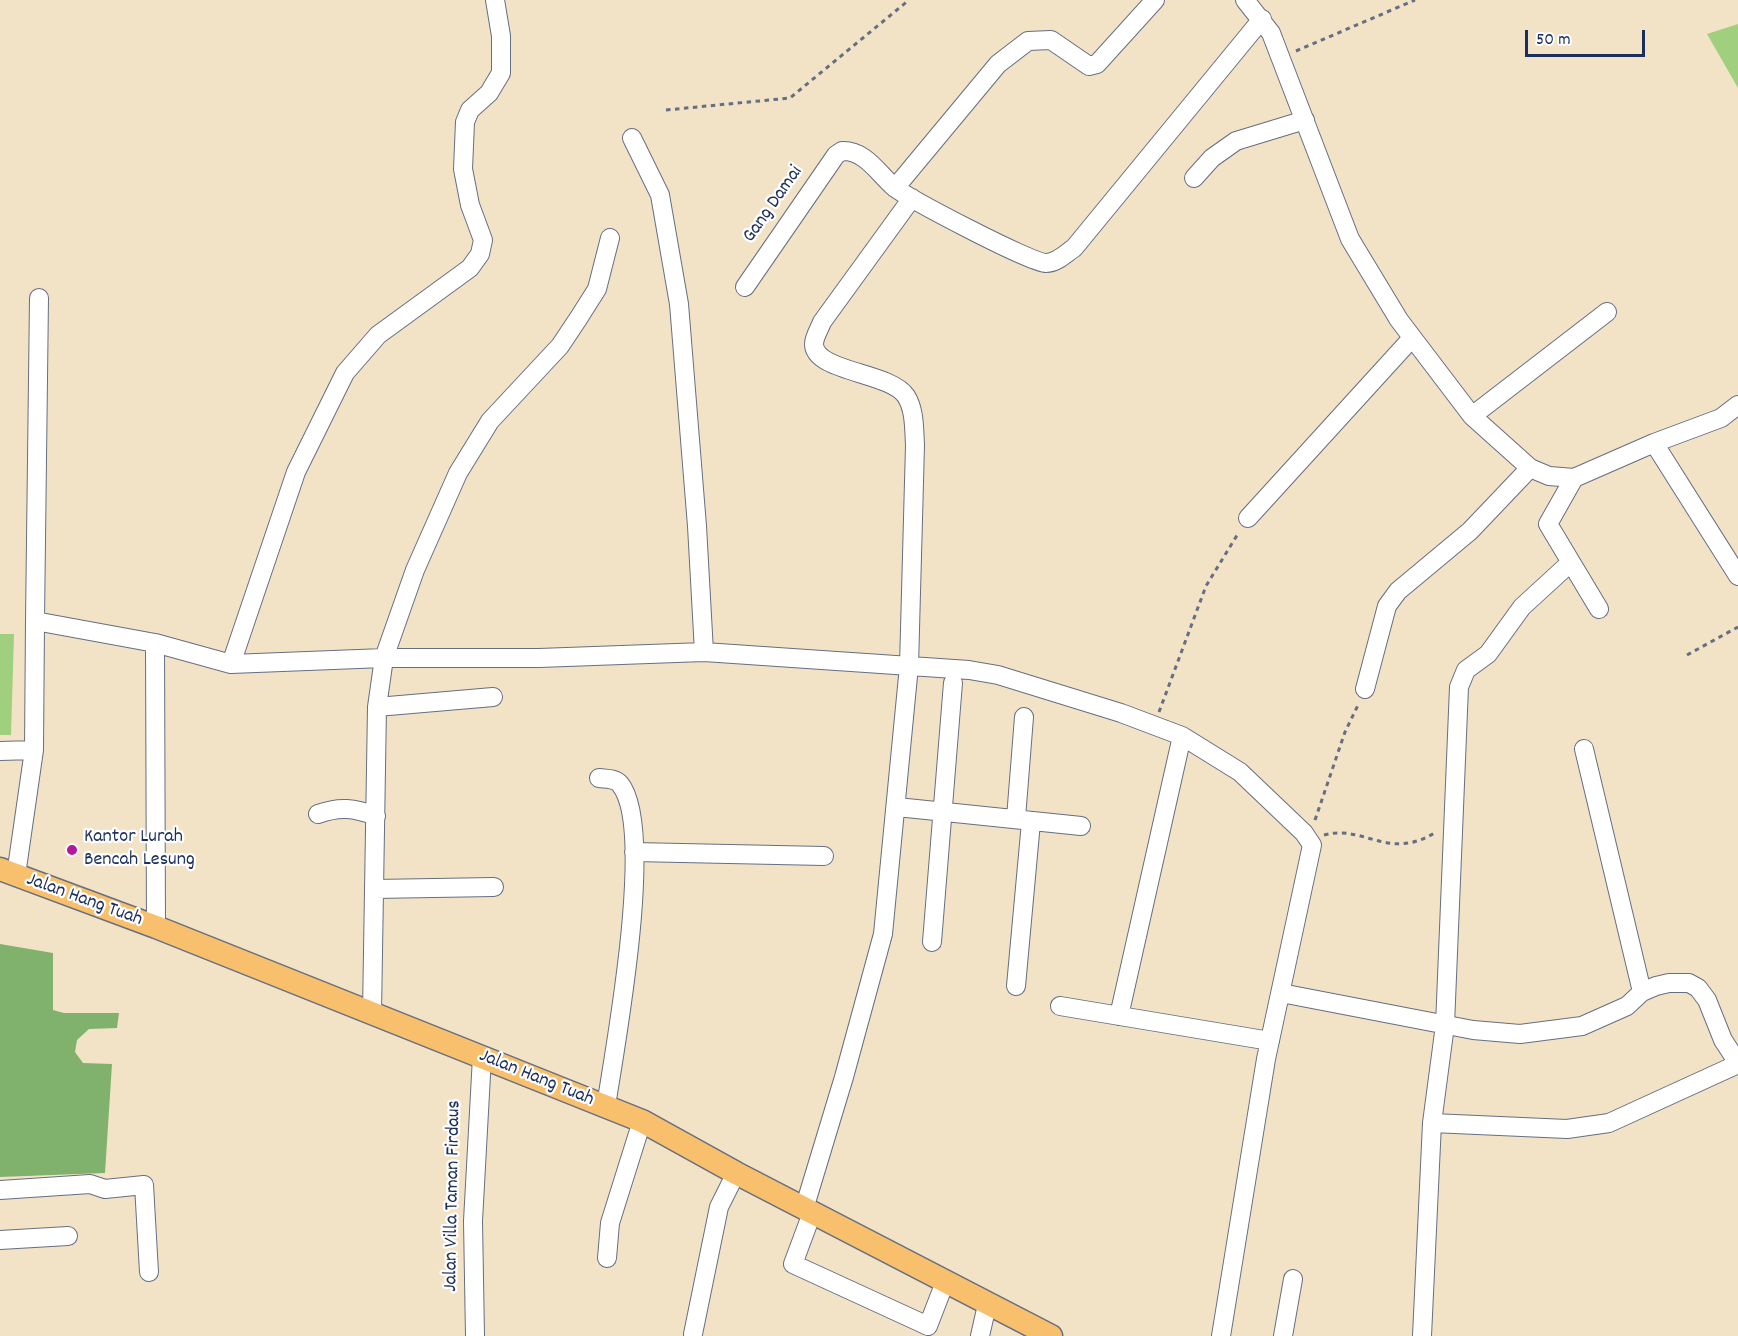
<!DOCTYPE html>
<html>
<head>
<meta charset="utf-8">
<style>
  body { margin:0 }
  #map { position:relative; width:1738px; height:1336px; overflow:hidden; background:#f2e3c6; font-family:Dekko,sans-serif }
  canvas { display:block }
  .scale { position:absolute; left:1525px; top:30px; width:120px; height:27px; box-sizing:border-box; border:3px solid #1b2f5e; border-top:0; padding-left:8px; font-size:18px; line-height:21px; white-space:nowrap; color:#1b2f5e; -webkit-text-stroke:4px #fff; paint-order:stroke }
</style>
</head>
<body>
<div id="map">
<canvas width="1738" height="1336"></canvas>
<div class="scale">50 m</div>
</div>
<script>
const ctx = document.querySelector('canvas').getContext('2d');
ctx.lineJoin = 'round';
function fillPath(path, color) { ctx.fillStyle = color; ctx.fill(path, 'evenodd'); }
function trace(path, color, width, dash) { ctx.strokeStyle = color; ctx.lineWidth = width; ctx.lineCap = dash ? 'butt' : 'round'; ctx.setLineDash(dash || []); ctx.stroke(path); }
function write(font, color, halo, rows, align = 'center') {
  ctx.font = font + ' Dekko,sans-serif'; ctx.lineWidth = 4.5; ctx.setLineDash([]); ctx.textBaseline = 'middle'; ctx.strokeStyle = halo; ctx.fillStyle = color; for (const [text, x, y, turn = 0] of rows) {
    ctx.save(); ctx.translate(x, y); ctx.rotate((+turn || 0) * Math.PI / 180); ctx.textAlign = isNaN(turn) ? turn : align; if (halo) ctx.strokeText(text, 0, 0); ctx.fillText(text, 0, 0); ctx.restore();
  }
}
const green = new Path2D(`
  M1738,24V88L1707,34Z
  M0,634H14L11,735H0Z`);
const forest = new Path2D(`
  M0,944L53,953V1010L64,1013H119L117,1028L89,1029L77,1040L75,1052L83,1063L112,1064L105,1173L0,1177Z`);
const path = new Path2D(`
  M1296,51L1415,0
  M666,110L790,98L909,0
  M1687,655L1738,627
  M1159,712L1206,586L1239,532
  M1315,820L1345,732L1359,703
  M1324,835C1365,824 1388,862 1436,832`);
const minor = new Path2D(`
  M1245,0L1271,33L1350,239L1399,320L1472,416L1530,468L1549,476L1574,478L1654,443L1721,418L1738,405
  M632,138L660,195L679,304L697,526L704,652
  M1194,178L1212,158L1236,141L1305,120
  M895,188L998,64L1028,41L1051,40L1089,66L1097,64L1155,0
  M745,287L836,155L842,151C865,150 878,173 894,187C909,199 1031,263 1046,263C1057,263 1066,253 1074,248L1262,19
  M1472,416L1607,312
  M1654,443L1738,576
  M1574,478L1548,524L1599,609
  M1248,518L1412,338
  M35,621L39,298
  M155,643L156,927
  M231,664L296,472L345,373L378,335L470,268L480,254L483,240L470,205L463,169L465,122L470,110L489,93L501,73V36L495,0
  M1365,689L1387,606L1398,591L1470,531L1530,468
  M377,707L493,697
  M1584,749L1642,992
  M0,751L34,750
  M599,778C606,779 615,778 620,784C656,828 615,1047 606,1106
  M897,807L1081,826
  M318,814C340,806 354,808 376,816
  M1016,818L1024,717
  M634,852L824,856
  M16,875L34,750L35,621L155,643L231,664L384,658H539L704,652L969,670L998,675L1121,713L1182,736L1240,772L1304,833L1312,845L1266,1059L1221,1336
  M374,889L494,887
  M932,942L953,683
  M1016,986L1031,822
  M1281,993L1473,1030L1520,1034L1582,1026L1627,1006L1642,992L1656,986L1669,983H1689L1698,988L1707,1000L1723,1040L1738,1063
  M1060,1006L1270,1041
  M372,1013L377,707L384,658L415,570L458,473L490,421L560,346L578,319L597,289L610,238
  M1119,1016L1182,736
  M1432,1123L1567,1129L1609,1123L1738,1064
  M0,1190L90,1184L105,1189L144,1185L149,1272
  M804,1209L844,1077L883,934L909,666L915,445C914,430 915,410 906,396C890,372 814,372 814,344C814,337 820,328 822,322L912,198
  M812,1213L793,1264L928,1326L945,1282
  M0,1240L68,1236
  M607,1258L610,1223L642,1121
  M693,1334L719,1207L736,1173
  M475,1336L473,1221L482,1057
  M980,1336L987,1305
  M1283,1336L1293,1279
  M1422,1336L1432,1123L1445,1025L1459,687L1466,670L1488,654L1522,607L1570,563`);
const major = new Path2D(`
  M0,869L156,927L642,1121L736,1173L1051,1336`);
const markers = [
  [72,850,6,"#b5179e"]
];
const streetNames = [
  ["Gang Damai",774,205,-55],
  ["Jalan Hang Tuah",84,901,20],
  ["Jalan Hang Tuah",536,1079,22],
  ["Jalan Villa Taman Firdaus",454,1196,-89]
];
const poiNames = [
  ["Kantor Lurah",84,838],
  ["Bencah Lesung",84,861]
];
fillPath(green, '#a0cf7e');
fillPath(forest, '#80b26d');
trace(minor, '#666e82', 20);
trace(major, '#666e82', 25);
trace(path, '#666e82', 3, [4.5, 4.5]);
trace(minor, '#fff', 18);
trace(major, '#f8bf6c', 22);
for (const [x, y, r, color] of markers) { const dot = new Path2D(); dot.arc(x, y, r, 0, 2 * Math.PI); ctx.fillStyle = color; ctx.fill(dot); trace(dot, '#fff', 2); }
write('20px', '#1b2f5e', '#fff', streetNames);
write('20px', '#1b2f5e', '#fff', poiNames, 'left');
</script>
</body>
</html>
